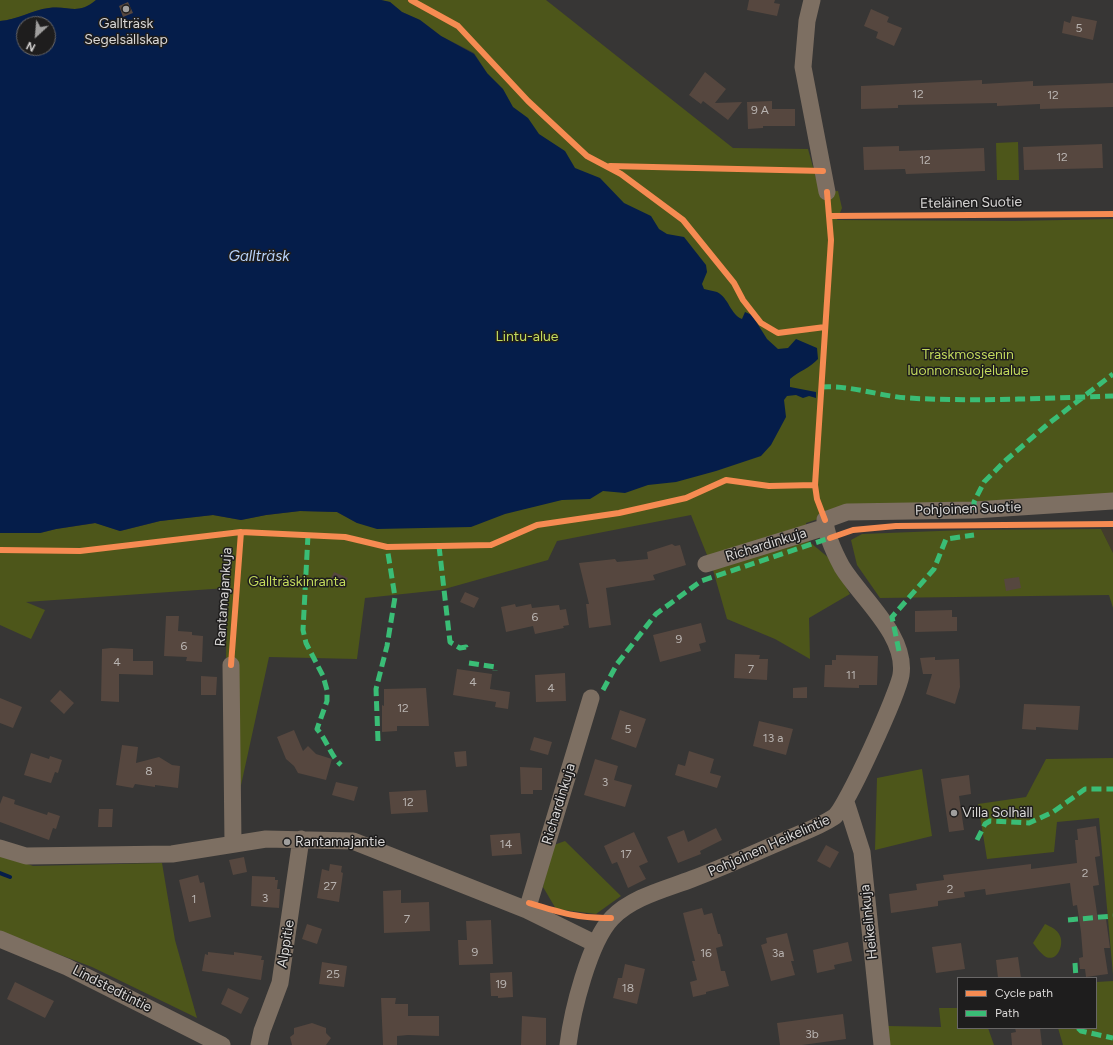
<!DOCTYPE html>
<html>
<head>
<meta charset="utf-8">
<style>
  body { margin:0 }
  #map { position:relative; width:1113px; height:1045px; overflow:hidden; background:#373635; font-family:Figtree,sans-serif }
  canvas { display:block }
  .legend { position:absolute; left:957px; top:977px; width:140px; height:52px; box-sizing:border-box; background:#1e1d1d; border:1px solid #696767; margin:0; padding:5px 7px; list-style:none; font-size:12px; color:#d9d7d6 }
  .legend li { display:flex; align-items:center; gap:8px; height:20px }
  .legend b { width:20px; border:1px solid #696767 }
  .north { position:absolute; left:16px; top:16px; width:40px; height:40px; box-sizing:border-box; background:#1e1d1d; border:1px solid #696767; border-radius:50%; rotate:206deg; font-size:11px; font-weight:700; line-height:16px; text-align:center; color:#d9d7d6 }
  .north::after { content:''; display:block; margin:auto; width:14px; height:18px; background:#a09f9e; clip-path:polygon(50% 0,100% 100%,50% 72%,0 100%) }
</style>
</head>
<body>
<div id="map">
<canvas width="1113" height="1045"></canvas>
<ul class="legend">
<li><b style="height:5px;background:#f68b52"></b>Cycle path</li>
<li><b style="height:5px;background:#3abd76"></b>Path</li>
</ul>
<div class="north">N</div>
</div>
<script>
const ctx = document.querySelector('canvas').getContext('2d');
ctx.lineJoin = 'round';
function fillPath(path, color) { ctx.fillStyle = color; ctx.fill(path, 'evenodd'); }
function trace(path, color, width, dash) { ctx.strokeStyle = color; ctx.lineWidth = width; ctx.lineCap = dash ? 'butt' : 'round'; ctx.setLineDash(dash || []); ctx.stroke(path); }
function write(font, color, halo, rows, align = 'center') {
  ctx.font = font + ' Figtree,sans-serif'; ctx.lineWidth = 3; ctx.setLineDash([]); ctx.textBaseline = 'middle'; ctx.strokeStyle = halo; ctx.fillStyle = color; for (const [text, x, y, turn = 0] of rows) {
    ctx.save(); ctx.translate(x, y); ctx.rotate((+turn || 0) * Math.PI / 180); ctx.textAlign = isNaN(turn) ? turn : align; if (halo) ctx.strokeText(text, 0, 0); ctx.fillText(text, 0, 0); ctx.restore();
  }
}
const education = new Path2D(`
  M1113,528V553L1101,529Z`);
const green = new Path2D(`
  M0,0H96C77,16 69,5 49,8C32,10 17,20 0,21Z
  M381,0H546L733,148L808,149L820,192L838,191L842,208L837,220L1014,221L1113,219V496L818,519L806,523L805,538L830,559L850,594L809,618L810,659L775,639L727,619L713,570L691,515L557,541L548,560L441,590L365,598L357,659L269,657L238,799L224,800L227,588L26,602L45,610L31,639L0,625V533H40L56,529L96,523L120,531L160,521L213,515L241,520L266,515L300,511L337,512L357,523L487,73L474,53L441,36L420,20L402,12L390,2Z
  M1018,142L1019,180H997L996,143Z
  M1101,529L1113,553V608L1109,595L880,598L857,565L851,540L862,534L964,530Z
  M1113,758V975L1099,818L1057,822L1054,852L987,859L978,804L1026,797L1046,759Z
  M922,769L932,836L875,850L877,778Z
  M565,841L621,896L596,914L556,909L543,887L551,846Z
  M0,854L33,866L162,863L175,940L197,1018L92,967L0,932Z
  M1045,924C1051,927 1057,929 1060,936C1064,944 1058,962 1046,957C1041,954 1036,947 1033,943Z
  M1113,981V1045H1063L1058,1028H1096V982Z
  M939,1008H958V1028H988L994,1045H890L888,1026L941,1027Z`);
const water = new Path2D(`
  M96,0H381L390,2L402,12L420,20L441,36L474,54L487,73L503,89L513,107L528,118L539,134L565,151L575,168L600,178L624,203L651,216L659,229L667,234L684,237L706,265L707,272L702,284L704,289C708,290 713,291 717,292C729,298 730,314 742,319L745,312L752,315L767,339L778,349L788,348L796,339L817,348L818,359C810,368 799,371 790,379V387L816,392V398L809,396L803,398L796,395L787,396L784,400L786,417L771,445L761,456L716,471L676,482L648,485L625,493L603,491L590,499L562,500L505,514L471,527L377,529L357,523L337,512L300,511L266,515L241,520L213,515L160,521L120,531L95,523L56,529L40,533H0V21C17,20 32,10 49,8C69,5 77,16 96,0ZM24,24H48V48H24Z`);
const stream = new Path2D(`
  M0,873L10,877`);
const building = new Path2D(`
  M749,0H775L774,3L780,4L777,16L747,10Z
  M128,2L133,13L123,17L119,6Z
  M871,9L889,17L887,22L902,28L894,46L876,38L878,32L864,26Z
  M1072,16L1097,21L1093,40L1062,33L1064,21L1070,23Z
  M705,72L726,89L715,103L742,102L728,120L703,101L701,104L689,95Z
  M982,80V84L1033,81V86L1113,83V107L1040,109V104L997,106V103L898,105V108L861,109V86Z
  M772,101V109H795V126H763V128L748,129L747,102Z
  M1102,144L1103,168L1024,170L1023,147Z
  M899,146V151L984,148L985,171L906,174L905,169L864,170L863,147Z
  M672,544L675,546L680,545L686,565L653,575L655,580L606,588L611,625L589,628L586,604H589L579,563L615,559L617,562L648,559L647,552Z
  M334,572L348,578L343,589L329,582Z
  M1019,577L1021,588L1006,591L1004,579Z
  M465,592L479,598L474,608L460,602Z
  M515,604L516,607L531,604L532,608L559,605L560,610L566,609L569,625L563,626L564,628L535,634L533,626L506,632L501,607Z
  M952,610V617H957V631L915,632V611Z
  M166,616H179L178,631L192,632V635L203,636L202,662L186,661L187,657L164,656Z
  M701,623L706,642L699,644L701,651L660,662L653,635Z
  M111,648L133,649V661H153V675L119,674V702L101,701L102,649Z
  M735,654L760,655L759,659H768L767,680L734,678Z
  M836,655L878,656L877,685H859V688L824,687L825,665H832V660H836Z
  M935,657V660L959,659L960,687L955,704L926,694L932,674H923L920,658Z
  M457,669L492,674L490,689L510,692L508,709L495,707L496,702L453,695Z
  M565,673L566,701L536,702L535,675Z
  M201,676L217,677L216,695H201Z
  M807,687V698H793V688Z
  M426,688L429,726H397V731L382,732V705L384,706V689Z
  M60,690L74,703L64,714L50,701Z
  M0,698L22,707L13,728L0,723Z
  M1024,704L1080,706L1078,730L1036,727V730L1022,729Z
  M620,710L646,719L636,748L611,739Z
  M759,721L793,729L786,755L753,746Z
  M294,730L303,751L308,746L316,754L332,759L326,780L298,773L294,766L286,759L277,737Z
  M534,737L552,742L548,755L530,750Z
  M122,745L138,747L136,763L159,757L172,765L180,766L178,788L155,785V787L135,784L133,788L116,785Z
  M466,751L467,766L456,767L454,752Z
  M689,751L714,759L710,773L721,776L717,788L675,775L678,764L685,766Z
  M31,753L49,759L50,756L62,760L58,773L55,772L51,783L24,775Z
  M595,759L618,766L614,780L632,785L625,807L584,795Z
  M520,767L542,768V790H533V794H521Z
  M969,775L971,794L959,796L964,830L949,832L941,779Z
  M336,782L358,787L354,801L332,795Z
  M426,790L428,812L391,814L389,792Z
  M3,796L15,800L14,804L47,815L48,812L60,816L56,829L53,828L49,840L0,822V804Z
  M99,809H113L112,827H98Z
  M1096,826L1100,856L1095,857L1099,885L1093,886L1098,920L1106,919L1110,948H1104L1108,974L1086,977L1085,969H1080L1079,958L1083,957L1081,932L1077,905L1073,906L1070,883L986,895L985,889L964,892L965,897L938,901V906L891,913L889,894L917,890L916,884L944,880L943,875L1031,864V869L1077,863L1075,840H1078L1077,829Z
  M716,828L722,840L700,851L701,854L678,863L667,837L684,830L688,842Z
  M634,832L648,862L639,866L646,879L628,888L617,862L612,864L604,846Z
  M520,833L522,854L492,856L490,835Z
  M826,845L839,852L830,868L817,861Z
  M244,857L247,872L233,875L229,860Z
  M330,864L342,866L341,872L343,873L339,902L317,898L322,869L329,871Z
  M198,875L200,883L204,882L211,917L189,922L179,880Z
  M252,876L275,877V880H278L277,889H280L279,908L251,906Z
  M401,890V903L429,902L430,931L384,933L383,891Z
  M702,908L704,915L712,913L718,934H720L723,946L716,948L721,971H725L729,986L706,992V994L693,997L690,982L697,980L692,961H695L683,913Z
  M491,920L493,964L459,965L458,940H467L466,921Z
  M307,924L322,929L317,944L302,939Z
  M787,933L794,961H791L795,975L771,981L761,945L767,943L766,938Z
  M848,942L852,961L834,965L835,969L817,973L813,950Z
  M961,943L965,969L936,973L932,947Z
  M208,952L234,955V952L262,956L261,960H264L261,980L202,971L205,954L208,955Z
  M1018,957L1021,978H998L996,960Z
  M322,962L347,966L344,987L319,984Z
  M625,964L645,969L637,1004L613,998L618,978H622Z
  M512,972L513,997L498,998V996H491L490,973Z
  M15,982L54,1001L45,1018L7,999Z
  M228,988L249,998L241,1014L221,1004Z
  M381,998H396L395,1004H408V1016H439V1036L408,1035L397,1036V1045H383Z
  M843,1014L846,1039L802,1045H780L777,1023Z
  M522,1016L546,1018V1045H521Z
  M312,1023L326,1028V1033L331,1038L326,1045H292L290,1037L294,1034V1028Z
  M1015,1028H1040L1042,1045H1012L1011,1033L1016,1032Z`);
const minor = new Path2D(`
  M812,0L807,21L803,67L827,192
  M706,564L826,527
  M231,665L233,844
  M846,802L862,852L882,1045
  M0,848L26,856L172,854L266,839L353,841L527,910L594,943
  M527,910L591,698
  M0,939L67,967L222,1045
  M259,1045L262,1031L280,983L301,839
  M568,1045C572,1012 589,942 612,918C632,897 666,889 692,879C724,867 754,853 785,840C801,833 819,827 834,817C846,809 898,693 901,675C907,635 861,598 842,567C835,554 826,535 825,520L847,512L974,510L1113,501`);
const quiet = new Path2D(`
  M821,387C851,385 878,396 908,398C976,402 1045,398 1113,396
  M974,510V502L984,482L1005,461L1048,424L1113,374
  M308,535L303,630L306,643L323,676L327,690V701L317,729C327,740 330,755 341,765
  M439,546L450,642L460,648L466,647L467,652
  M899,651L892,617L934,569L946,539L974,535
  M469,663L495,667V671
  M603,690L617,664L656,614L701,581L830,538
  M378,741L376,689L387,646L395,597L387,547
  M977,840L985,824L990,821L1029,823L1053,812L1085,789H1113
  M1068,920L1113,916
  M1075,963L1076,978
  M1078,1028L1081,1031L1113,1038`);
const cycleway = new Path2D(`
  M411,0L458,26L528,101L587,156L621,174L683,220L734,283L743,300L761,323L778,333L825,327
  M610,166L823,171
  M830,216L1113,214
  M825,520L817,499L815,485L831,240L827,192
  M830,538L853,530L896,526L1113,524
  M0,550L80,551L241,532L345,537L387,547L491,545L537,525L619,513L686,498L726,480L769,486L815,485
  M231,665L241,532
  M529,903C558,912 580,919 611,918`);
const markers = [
  [126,9,4,"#a09f9e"],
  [954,813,4,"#a09f9e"],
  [287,842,4,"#a09f9e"]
];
const numberNames = [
  ["5",1079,28],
  ["12",918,94],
  ["12",1053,95],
  ["9 A",760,110],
  ["12",1062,157],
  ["12",925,160],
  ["6",535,617],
  ["9",679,639],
  ["6",184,646],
  ["4",117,662],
  ["7",751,669],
  ["11",851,675],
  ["4",473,682],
  ["4",551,688],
  ["12",403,708],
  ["5",628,729],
  ["13 a",773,738],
  ["8",149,771],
  ["3",605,782],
  ["12",408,802],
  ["14",506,844],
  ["17",626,854],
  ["2",1085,873],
  ["27",330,886],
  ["2",950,889],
  ["3",265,898],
  ["1",194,899],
  ["7",407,919],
  ["9",475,952],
  ["16",706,953],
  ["3a",778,953],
  ["25",333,974],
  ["19",501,984],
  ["18",628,988],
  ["3b",812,1034]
];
const poiNames = [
  ["Gallträsk",126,24,"center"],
  ["Segelsällskap",126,40,"center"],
  ["Villa Solhäll",962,813],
  ["Rantamajantie",295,842]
];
const streetNames = [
  ["Eteläinen Suotie",971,203,-1],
  ["Pohjoinen Suotie",968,509,-2],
  ["Richardinkuja",766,545,-17],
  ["Rantamajankuja",224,597,-86],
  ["Richardinkuja",559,804,-73],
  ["Pohjoinen Heikelintie",769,846,-24],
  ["Heikelinkuja",869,922,-96],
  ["Alppitie",286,944,-81],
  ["Lindstedtintie",112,989,27]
];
const parkNames = [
  ["Lintu-alue",527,337],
  ["Träskmossenin",968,355],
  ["luonnonsuojelualue",968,371],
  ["Gallträskinranta",297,582]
];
const waterNames = [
  ["Gallträsk",259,257]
];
fillPath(education, '#433c2d');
fillPath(green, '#4d561a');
fillPath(water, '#051d4a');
trace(stream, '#051d4a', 4);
fillPath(building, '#56473f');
trace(minor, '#7d6f62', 17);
trace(quiet, '#3abd76', 5, [10, 5]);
trace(cycleway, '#f68b52', 6);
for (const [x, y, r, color] of markers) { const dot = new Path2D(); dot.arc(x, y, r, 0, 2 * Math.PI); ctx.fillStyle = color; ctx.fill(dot); trace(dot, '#1e1d1d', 1.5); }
write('12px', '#b8b3b0', null, numberNames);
write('14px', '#d9d7d6', '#1e1d1d', poiNames, 'left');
write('14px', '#d9d7d6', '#1e1d1d', streetNames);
write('14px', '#c3da5c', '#1e1d1d', parkNames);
write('italic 15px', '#b8d2f9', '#1e1d1d', waterNames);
</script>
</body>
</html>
